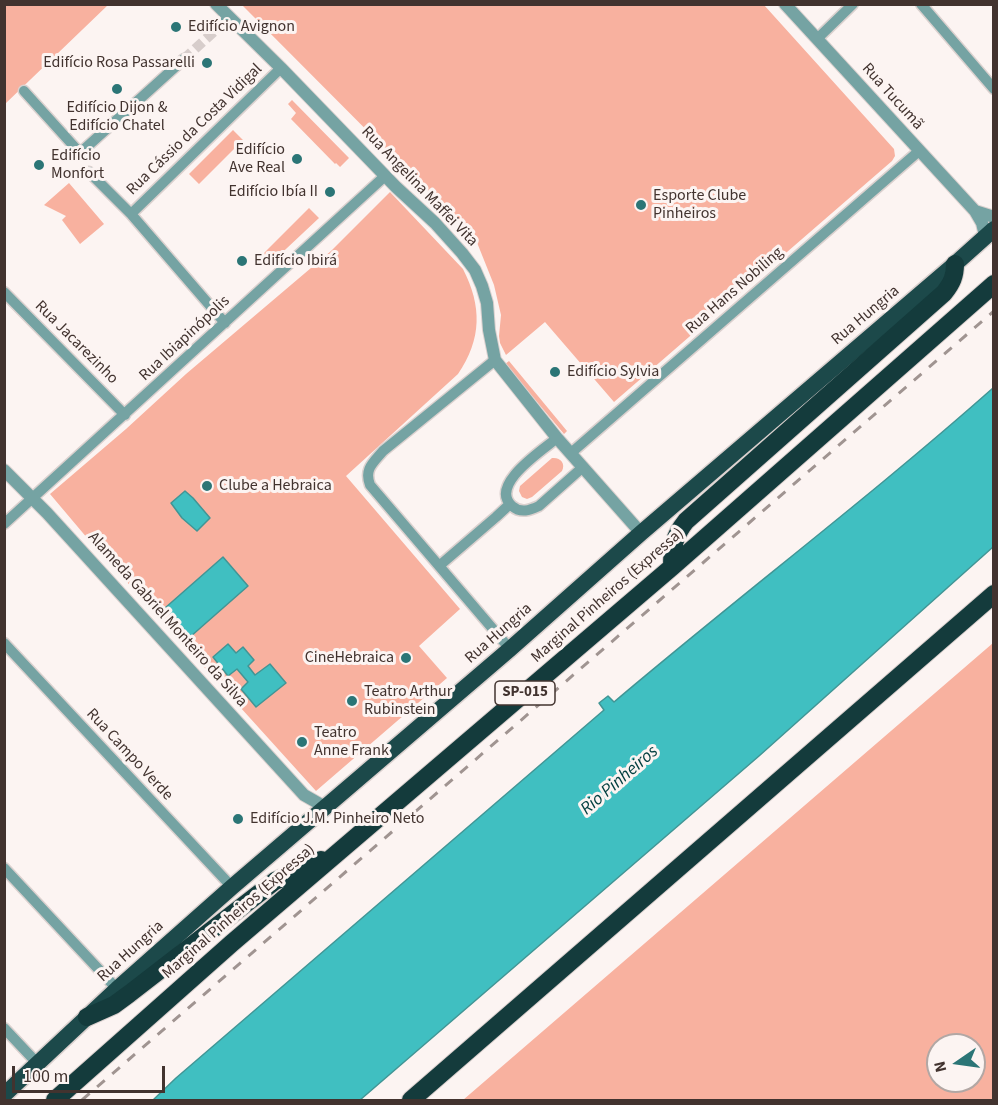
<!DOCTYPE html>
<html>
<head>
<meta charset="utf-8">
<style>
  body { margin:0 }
  #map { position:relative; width:998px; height:1105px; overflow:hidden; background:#fcf4f2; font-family:"Source Sans 3",sans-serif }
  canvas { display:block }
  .frame { position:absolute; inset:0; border:6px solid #42332f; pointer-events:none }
  .north { position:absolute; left:926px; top:1033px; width:60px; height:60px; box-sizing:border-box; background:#fcf4f2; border:2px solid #b2a7a4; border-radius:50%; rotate:257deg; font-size:16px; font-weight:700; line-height:24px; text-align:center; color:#42332f }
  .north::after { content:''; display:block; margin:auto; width:21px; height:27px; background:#2b7576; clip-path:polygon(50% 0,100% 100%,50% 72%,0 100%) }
  .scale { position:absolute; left:12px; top:1066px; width:153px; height:27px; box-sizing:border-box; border:3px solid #42332f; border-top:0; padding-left:8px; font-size:18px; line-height:21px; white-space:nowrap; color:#42332f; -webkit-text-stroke:4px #fcf4f2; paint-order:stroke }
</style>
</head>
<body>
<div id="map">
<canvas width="998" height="1105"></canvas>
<div class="frame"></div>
<div class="north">N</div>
<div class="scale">100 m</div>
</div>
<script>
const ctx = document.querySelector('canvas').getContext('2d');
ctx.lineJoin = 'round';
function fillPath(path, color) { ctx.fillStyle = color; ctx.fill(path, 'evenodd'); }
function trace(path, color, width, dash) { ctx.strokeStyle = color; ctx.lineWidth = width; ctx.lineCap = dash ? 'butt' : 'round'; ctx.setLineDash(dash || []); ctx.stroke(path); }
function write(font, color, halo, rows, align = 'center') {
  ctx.font = font + ' "Source Sans 3",sans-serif'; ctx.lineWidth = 6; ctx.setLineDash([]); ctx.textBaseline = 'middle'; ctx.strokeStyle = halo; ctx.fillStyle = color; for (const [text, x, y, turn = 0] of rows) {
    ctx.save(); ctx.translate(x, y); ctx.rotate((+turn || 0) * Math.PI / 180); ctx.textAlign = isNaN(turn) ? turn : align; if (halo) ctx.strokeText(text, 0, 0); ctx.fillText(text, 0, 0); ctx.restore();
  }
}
const green = new Path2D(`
  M5,5H108L5,104Z
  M242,5H764L894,149L895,156L892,161L614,402L545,322L506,355L500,343L499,336L501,315L494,285L476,240Z
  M292,100L349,158L340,167L336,163L335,164L291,119L296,113L288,104Z
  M233,130L243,140L199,184L189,174Z
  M69,183L104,224L80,244L62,220L66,216L44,205Z
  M390,192L463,269C482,306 482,339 458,374L346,476L460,609L419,646L447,678L316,791L88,539L50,494L126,429L186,374L331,251Z
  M309,208L319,218L270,264L262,255Z
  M509,361L567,431L564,434L505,364Z
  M552,458C560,457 566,463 562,471L532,497L527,499L522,497L519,491L520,486Z
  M993,643V1100H463ZM938,1045H974V1081H938Z`);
const water = new Path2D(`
  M993,388V547L759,756L360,1100H153L176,1078L604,710L599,703L608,696L614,702C739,596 870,497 993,388Z
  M185,491L193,498L210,518L197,531L182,518L171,503Z
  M223,557L248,586L190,637L165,608Z
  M228,644L236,653L243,647L254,660L248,666L255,675L270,664L286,683L256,707L241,689L248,682L237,669L228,676L213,657Z`);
const minorTunnel = new Path2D(`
  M184,59L220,26`);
const minor = new Path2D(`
  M921,4L994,89
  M220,26L229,17
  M817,39L853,4
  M24,91L80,153L184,59
  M89,172L131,214L225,323
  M131,214L281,68
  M4,292L125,415
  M495,360L383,451C373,463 364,469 370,485L510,649
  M557,438C543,450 488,485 512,506C521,514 530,510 539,506L583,467
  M571,453L919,151
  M4,524L385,176
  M439,566L496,517L510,504
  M4,643L232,887
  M4,868L117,989
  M4,1028L37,1063`);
const tertiary = new Path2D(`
  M216,4L281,68L396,187L435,223L462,253L475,270L482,286L487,303L489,330L495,360L557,438L641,533
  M785,4L975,211L982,223L985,236
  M975,211L994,217
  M4,470L47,513L304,795L325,807`);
const trunk = new Path2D(`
  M4,1095L117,989L232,887L510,649L641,533L955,264L994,229`);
const motorway = new Path2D(`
  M672,567C672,547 674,536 686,521L944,293C952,283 955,276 955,264
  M87,1017L114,1005L129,994L275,881L321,860
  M55,1100L232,943L672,567L994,284
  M411,1100L994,594`);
const rail = new Path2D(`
  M82,1100L994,311`);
const markers = [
  [176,27,6,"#2b7576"],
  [207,63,6,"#2b7576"],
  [117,89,6,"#2b7576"],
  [297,159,6,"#2b7576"],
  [39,165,6,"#2b7576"],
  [330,192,6,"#2b7576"],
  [641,205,6,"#2b7576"],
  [242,261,6,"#2b7576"],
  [555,372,6,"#2b7576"],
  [207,486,6,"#2b7576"],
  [406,658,6,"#2b7576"],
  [352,701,6,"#2b7576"],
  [302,742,6,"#2b7576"],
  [238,819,6,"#2b7576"]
];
const shields = [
  [525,693,60]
];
const shieldNames = [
  ["SP-015",525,693]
];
const poiNames = [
  ["Edifício Avignon",188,27],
  ["Edifício Rosa Passarelli",195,63,"right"],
  ["Edifício Dijon &",117,108,"center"],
  ["Edifício Chatel",117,126,"center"],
  ["Edifício",285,150,"right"],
  ["Ave Real",285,168,"right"],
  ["Edifício",51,156],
  ["Monfort",51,174],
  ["Edifício Ibía II",318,192,"right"],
  ["Esporte Clube",653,196],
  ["Pinheiros",653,214],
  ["Edifício Ibirá",254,261],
  ["Edifício Sylvia",567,372],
  ["Clube a Hebraica",219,486],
  ["CineHebraica",394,658,"right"],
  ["Teatro Arthur",364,692],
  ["Rubinstein",364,710],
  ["Teatro",314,733],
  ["Anne Frank",314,751],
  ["Edifício J.M. Pinheiro Neto",250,819]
];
const streetNames = [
  ["Rua Tucumã",892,97,48],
  ["Rua Cássio da Costa Vidigal",195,130,-44],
  ["Rua Angelina Maffei Vita",419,187,46],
  ["Rua Hans Nobiling",735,291,-41],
  ["Rua Hungria",866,316,-40],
  ["Rua Ibiapinópolis",185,339,-43],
  ["Rua Jacarezinho",76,343,45],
  ["Marginal Pinheiros (Expressa)",608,596,-41],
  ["Alameda Gabriel Monteiro da Silva",167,620,48],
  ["Rua Hungria",499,634,-41],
  ["Rua Campo Verde",129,755,47],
  ["Marginal Pinheiros (Expressa)",239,912,-41],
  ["Rua Hungria",131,952,-42]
];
const waterNames = [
  ["Rio Pinheiros",620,781,-41]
];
fillPath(green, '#f8b19f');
fillPath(water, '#40bfc1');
trace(water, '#419595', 1.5);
trace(minorTunnel, '#d7cdcb', 10, [10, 5]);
trace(minor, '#dbd1cf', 13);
trace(tertiary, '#dbd1cf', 14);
trace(trunk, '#dbd1cf', 19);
trace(motorway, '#dbd1cf', 20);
trace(minor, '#75a3a3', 10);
trace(tertiary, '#75a3a3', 12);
trace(trunk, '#1c494a', 16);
trace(motorway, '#143b3c', 18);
trace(rail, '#a09491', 3, [10, 10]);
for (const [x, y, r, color] of markers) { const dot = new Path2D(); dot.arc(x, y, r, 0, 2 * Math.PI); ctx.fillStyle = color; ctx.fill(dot); trace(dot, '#fcf4f2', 2); }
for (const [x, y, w] of shields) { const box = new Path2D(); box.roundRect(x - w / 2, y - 12, w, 24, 4.5); ctx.fillStyle = '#fcf4f2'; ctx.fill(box); trace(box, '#42332f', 1.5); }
write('bold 15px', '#42332f', null, shieldNames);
write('16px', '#42332f', '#fcf4f2', poiNames, 'left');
write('16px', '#42332f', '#fcf4f2', streetNames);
write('italic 18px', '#044041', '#fcf4f2', waterNames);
</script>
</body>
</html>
